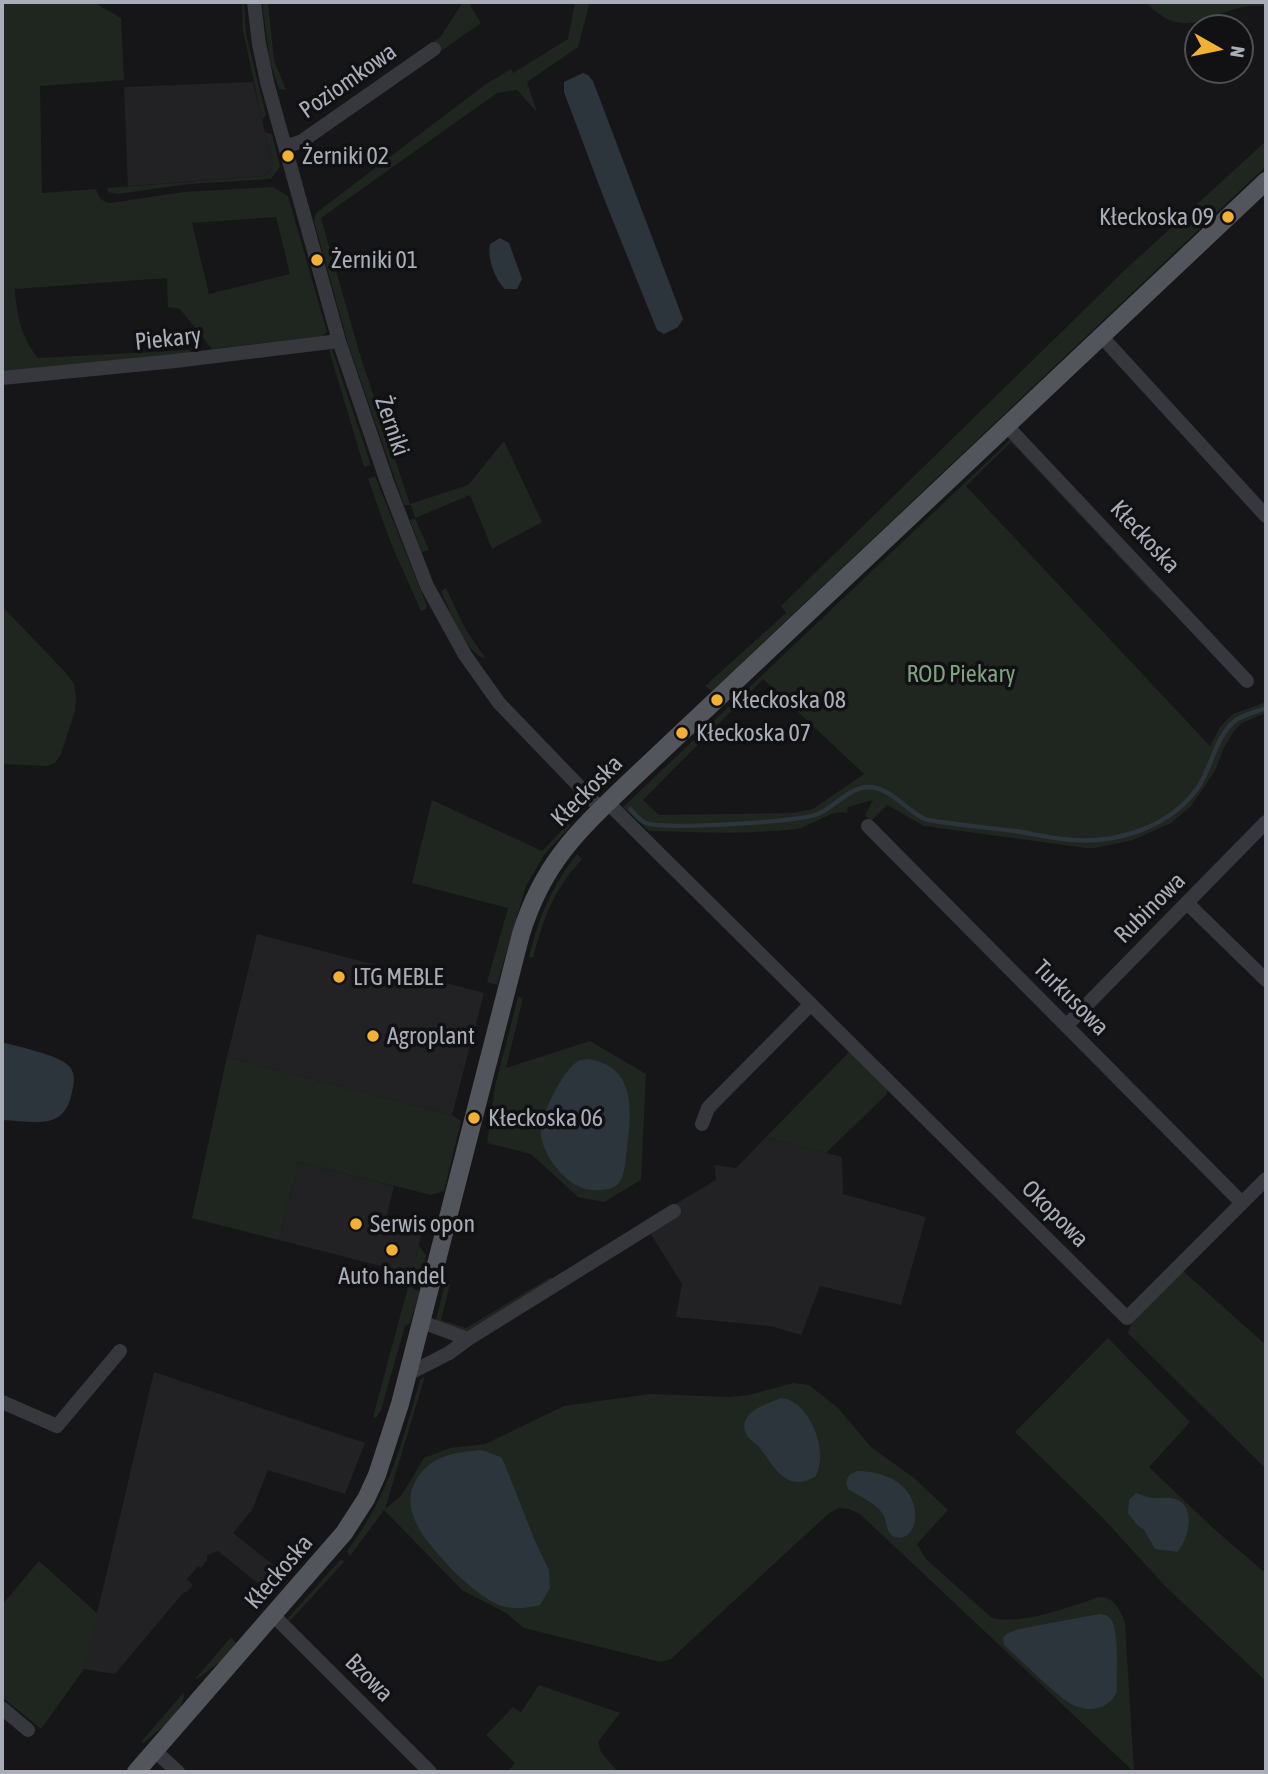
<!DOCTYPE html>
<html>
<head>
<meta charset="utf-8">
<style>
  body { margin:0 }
  #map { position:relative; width:1268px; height:1774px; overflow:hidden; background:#161618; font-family:"Asap Condensed",sans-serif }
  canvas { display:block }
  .frame { position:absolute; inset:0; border:4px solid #a8adb8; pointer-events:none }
  .north { position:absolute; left:1184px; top:14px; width:70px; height:70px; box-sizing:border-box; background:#111113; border:2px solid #4d4f55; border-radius:50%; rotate:99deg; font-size:19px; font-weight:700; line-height:28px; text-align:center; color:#a8adb8 }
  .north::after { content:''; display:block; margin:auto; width:24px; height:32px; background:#f2b134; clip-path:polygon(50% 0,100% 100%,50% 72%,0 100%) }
</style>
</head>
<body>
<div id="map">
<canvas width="1268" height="1774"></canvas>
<div class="frame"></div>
<div class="north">N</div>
</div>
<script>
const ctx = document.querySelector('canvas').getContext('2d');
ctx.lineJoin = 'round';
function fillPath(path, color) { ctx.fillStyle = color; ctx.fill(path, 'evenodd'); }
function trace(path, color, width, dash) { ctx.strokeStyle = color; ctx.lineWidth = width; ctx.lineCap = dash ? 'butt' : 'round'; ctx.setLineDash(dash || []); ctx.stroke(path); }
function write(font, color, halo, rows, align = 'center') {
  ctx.font = font + ' "Asap Condensed",sans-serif'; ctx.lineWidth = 7; ctx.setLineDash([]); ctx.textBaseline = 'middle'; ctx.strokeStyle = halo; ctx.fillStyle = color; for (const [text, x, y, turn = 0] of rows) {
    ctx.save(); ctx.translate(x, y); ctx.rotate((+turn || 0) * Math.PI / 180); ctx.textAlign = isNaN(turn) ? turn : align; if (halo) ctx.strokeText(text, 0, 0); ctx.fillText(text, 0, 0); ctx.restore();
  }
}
const built = new Path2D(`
  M253,82L273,166L265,176L128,186L124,87Z
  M257,934L484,993L452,1115L227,1057Z
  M766,1137L842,1157L843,1194L926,1217L901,1305L820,1286L801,1335L770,1326L676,1317L682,1284L650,1233L672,1206L716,1180L715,1165L736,1168Z
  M299,1162L394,1186L386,1219L423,1228L412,1274L279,1240Z
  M154,1372L365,1443L345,1494L268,1470L252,1510L233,1533L281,1571L266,1590L218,1551L207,1555V1560L201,1568L198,1566L187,1579L193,1585L186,1593L184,1592L115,1674L84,1669Z`);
const green = new Path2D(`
  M2,2H93L121,18L124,80L40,86L42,193L96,189C99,198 101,201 110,203L184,192L273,187L288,196L327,332L322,336L212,349L180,309L168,307L167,278L15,289C16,313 22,339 38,358L191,350L189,354L2,374ZM276,217L290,274L209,294L192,223Z
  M242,2H244L246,34L266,115L262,120L243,30Z
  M262,2H268L274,60L286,90L279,89L270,62Z
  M463,2H475L470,5L481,23L441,51L434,41L441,36Z
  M575,2H590L578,47L527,82L537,112L517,90L497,93L321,218L360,355L410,504L468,485L504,441L542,522L492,549L470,495L415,518L429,550L422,552L410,520L415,518L411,505H404L348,344L314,221L316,213L486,84L511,69L513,73L568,39Z
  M1145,2H1266V6C1259,6 1251,5 1244,7C1200,16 1185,41 1145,2Z
  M265,132L272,134L280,167L271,179L189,184L117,194L108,192L107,188L265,176L273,166Z
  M1266,141V166L712,691L705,686L786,613L781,606L1126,269Z
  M332,349L371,465L364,467L329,350Z
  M1012,438L1138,573L1165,606L1011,442L966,486L1210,746L1220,727L1233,714L1266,702V713L1242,723L1234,731L1224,748L1215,771L1191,806L1171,823L1133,840L1095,848H1086L924,826L887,805L871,821L865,815L873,800L848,807L847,813C832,808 813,826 796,829C748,835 698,832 649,831L623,807ZM763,679L864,774L813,809L792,813L659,815L643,800Z
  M375,476L427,606L426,609L421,611L392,546L368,479Z
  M446,588L466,630L486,659C465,653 450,611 441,591Z
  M2,606L66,673L74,684L76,696L75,711L61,754L55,763L46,766L2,764Z
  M432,800L542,851L571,821L569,828L544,855L526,886L497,985L487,982L508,908L412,883Z
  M577,854L582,859C553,891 544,917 533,958L529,957C539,917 551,887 577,854Z
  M518,997L523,998L506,1068L590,1041L646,1074L641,1180L604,1202L578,1197L531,1154L487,1143L495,1086Z
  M851,1050L887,1089V1094L826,1153L766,1137Z
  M227,1057L452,1115L461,1121L444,1191L431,1195L299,1162L279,1240L192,1218Z
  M419,1246L426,1255L423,1279L416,1278L413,1289L420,1291L410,1323L405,1326L381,1410L376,1418L373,1417Z
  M1182,1270L1266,1345V1469L1128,1333L1133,1319Z
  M551,1277L552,1279L466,1334L436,1320L445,1283L450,1284L441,1320L466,1328Z
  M1108,1338L1190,1422L1149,1467L1213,1528L1263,1571L1266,1568V1681L1165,1586L1102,1517L1015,1432Z
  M425,1376L385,1509L401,1496L424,1458L450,1448L485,1444L564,1406L649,1394L729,1397L749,1395L793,1383L809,1385L838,1408L871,1447L914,1478L948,1510L917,1544L926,1559L992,1618C1019,1624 1053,1612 1079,1604C1086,1603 1094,1597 1100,1597C1115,1597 1121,1612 1125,1623L1134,1772L860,1514L849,1509L839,1508L828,1514L671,1659L661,1662L524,1628L506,1613L462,1590L384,1510L350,1556L347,1551C389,1495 401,1446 420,1380Z
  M340,1560L345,1561L289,1622L288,1618Z
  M39,1561L98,1614L84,1669L41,1729L2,1697V1605Z
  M231,1637L236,1643L221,1661L197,1679L196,1678Z
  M539,1685L620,1713L598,1742L601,1752L618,1772H507L515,1763L486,1735L513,1707L521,1712Z
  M184,1692C185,1713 157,1732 143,1743L141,1742Z`);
const water = new Path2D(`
  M583,73L588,75L593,81L683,319L678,327L664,334L657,330L605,201L564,92V82Z
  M500,238L509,243L522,279L517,289H505C495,280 487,257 490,244Z
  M2,1042C18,1047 57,1054 69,1066C76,1073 74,1084 72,1092C65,1132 33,1121 2,1120Z
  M588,1059C636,1066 632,1111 627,1148C625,1160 626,1175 618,1184C613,1189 604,1190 598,1190C571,1193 545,1160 541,1136C538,1118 563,1070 578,1061C580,1060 586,1059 588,1059Z
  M782,1398C810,1402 829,1451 816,1476C787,1494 775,1468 760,1448C757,1444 752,1442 748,1437C733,1414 767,1403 782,1398Z
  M481,1450L501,1457L505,1465L535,1541L549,1570L550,1588L540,1605C527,1608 516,1610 502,1606C487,1602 458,1577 447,1564C427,1542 398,1510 416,1480C430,1456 455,1452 481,1450Z
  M857,1471C932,1472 923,1546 895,1537C886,1534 887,1521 883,1514C875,1503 859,1496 848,1489L846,1482L849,1475Z
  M1136,1493C1142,1495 1147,1497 1152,1498C1160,1499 1168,1496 1175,1499C1197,1506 1189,1540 1177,1552L1155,1549L1144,1530L1137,1525L1128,1513L1129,1500Z
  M1099,1614C1105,1615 1106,1614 1110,1618C1120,1629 1116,1676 1117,1692C1109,1708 1093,1713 1075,1706C1059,1699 1020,1659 1004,1645L1003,1638L1008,1633L1019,1629Z`);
const stream = new Path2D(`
  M630,809C634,813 639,820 646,823C666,830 796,822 818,814C835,807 849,787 869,787C892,788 906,811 925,819C930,821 936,821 941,822C967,826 994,828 1021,832C1038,835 1056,839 1073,840C1119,843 1169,827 1197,789C1212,768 1215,736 1236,720C1245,714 1256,712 1266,708`);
const minor = new Path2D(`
  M254,2L259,44L267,82L339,341L387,482L427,586L465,655L499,703L601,809
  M285,147L302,141L434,49
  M1102,337L1266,516
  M2,378L175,361L339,341
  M1007,426L1247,681
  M608,803L1127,1318L1266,1179
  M868,826L1242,1203
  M1187,903L1266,980
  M1066,1026L1266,822
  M702,1124L708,1108L811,1004
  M422,1322L468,1339
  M408,1374L449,1353L468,1339L674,1211
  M2,1402L57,1426L120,1351
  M274,1616L430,1772
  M2,1708L28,1730
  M155,1751L178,1772`);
const major = new Path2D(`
  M136,1772L344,1533L366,1499L377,1475L400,1404L521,934C543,863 577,832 629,782L1266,181`);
const markers = [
  [288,156,7,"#f2b134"],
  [1228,217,7,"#f2b134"],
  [317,260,7,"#f2b134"],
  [717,700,7,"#f2b134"],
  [682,733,7,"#f2b134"],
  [339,977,7,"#f2b134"],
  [373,1036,7,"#f2b134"],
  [474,1118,7,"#f2b134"],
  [356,1224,7,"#f2b134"],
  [392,1250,7,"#f2b134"]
];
const streetNames = [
  ["Poziomkowa",348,81,-35],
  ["Piekary",168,339,-6],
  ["Żerniki",392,426,71],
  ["Kłeckoska",1145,537,47],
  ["Kłeckoska",587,791,-45],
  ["Rubinowa",1150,908,-45],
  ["Turkusowa",1071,998,45],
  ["Okopowa",1055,1214,45],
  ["Kłeckoska",279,1572,-49],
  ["Bzowa",369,1678,45]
];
const poiNames = [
  ["Żerniki 02",302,156],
  ["Kłeckoska 09",1214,217,"right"],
  ["Żerniki 01",331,260],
  ["Kłeckoska 08",731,700],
  ["Kłeckoska 07",696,733],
  ["LTG MEBLE",353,977],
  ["Agroplant",387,1036],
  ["Kłeckoska 06",488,1118],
  ["Serwis opon",370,1224],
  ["Auto handel",392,1276,"center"]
];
const parkNames = [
  ["ROD Piekary",961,674]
];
fillPath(built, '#222225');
fillPath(green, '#1e261f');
fillPath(water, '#2c353c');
trace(stream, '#2c353c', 4.5);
trace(minor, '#37383d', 14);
trace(major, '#53555c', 18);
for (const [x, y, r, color] of markers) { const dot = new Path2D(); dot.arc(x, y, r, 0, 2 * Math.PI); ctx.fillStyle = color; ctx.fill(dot); trace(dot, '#111113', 2.5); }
write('24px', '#a8adb8', '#111113', streetNames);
write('24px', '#a8adb8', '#111113', poiNames, 'left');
write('24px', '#7fa381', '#111113', parkNames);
</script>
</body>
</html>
